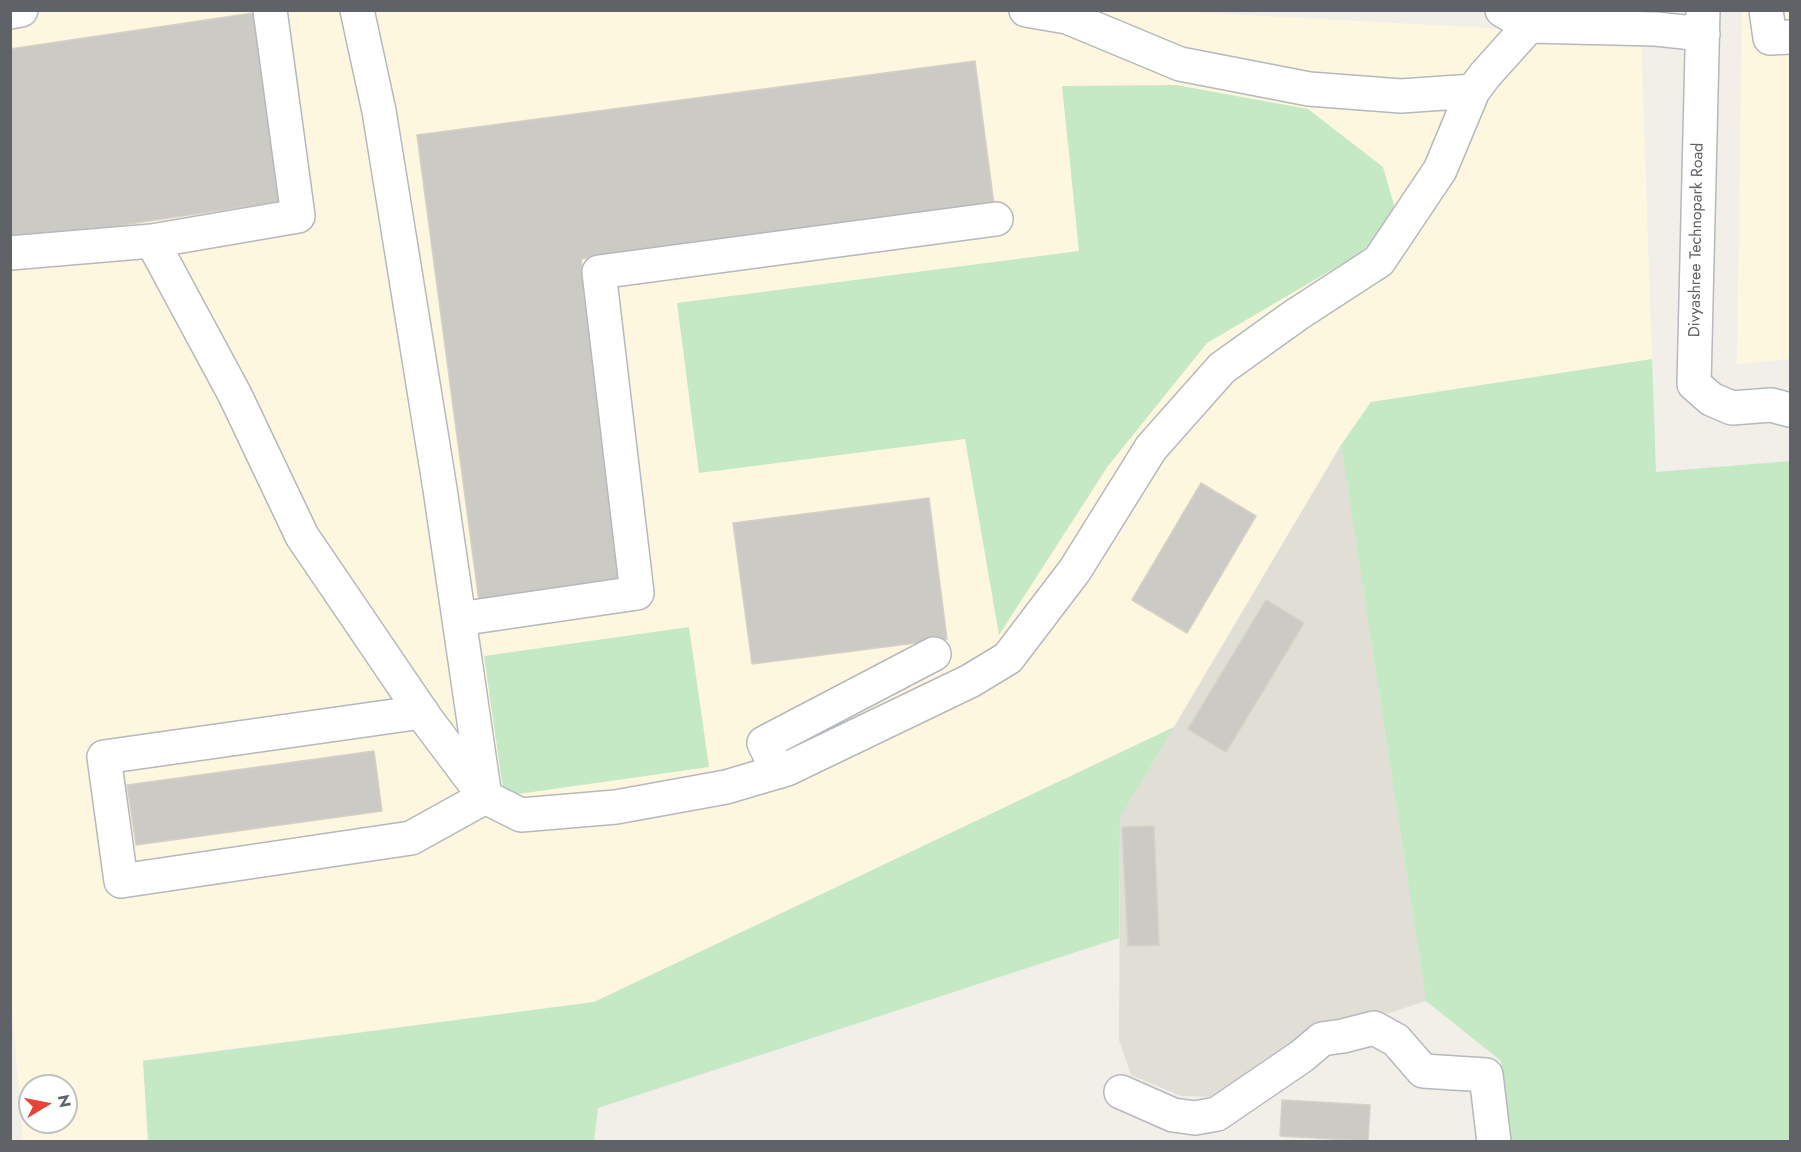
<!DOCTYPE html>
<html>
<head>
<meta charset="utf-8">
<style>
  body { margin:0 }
  #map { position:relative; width:1801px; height:1152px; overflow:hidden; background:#f1efe8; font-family:Jost,sans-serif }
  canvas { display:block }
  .frame { position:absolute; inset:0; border:12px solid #5f6368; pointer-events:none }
  .north { position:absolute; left:18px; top:1074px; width:60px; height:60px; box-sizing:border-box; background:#fff; border:2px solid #bfc1c3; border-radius:50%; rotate:80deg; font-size:16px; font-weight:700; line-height:24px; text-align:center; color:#5f6368 }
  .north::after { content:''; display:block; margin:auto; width:21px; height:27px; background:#ea4335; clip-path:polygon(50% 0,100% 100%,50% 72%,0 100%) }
</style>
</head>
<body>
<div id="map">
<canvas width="1801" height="1152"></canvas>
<div class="frame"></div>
<div class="north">N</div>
</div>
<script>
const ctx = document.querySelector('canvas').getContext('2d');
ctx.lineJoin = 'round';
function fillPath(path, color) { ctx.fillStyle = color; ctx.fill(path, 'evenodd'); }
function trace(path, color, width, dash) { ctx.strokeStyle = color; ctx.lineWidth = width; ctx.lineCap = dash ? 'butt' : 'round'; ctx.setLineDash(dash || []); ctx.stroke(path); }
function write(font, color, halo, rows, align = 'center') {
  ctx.font = font + ' Jost,sans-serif'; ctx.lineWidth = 4.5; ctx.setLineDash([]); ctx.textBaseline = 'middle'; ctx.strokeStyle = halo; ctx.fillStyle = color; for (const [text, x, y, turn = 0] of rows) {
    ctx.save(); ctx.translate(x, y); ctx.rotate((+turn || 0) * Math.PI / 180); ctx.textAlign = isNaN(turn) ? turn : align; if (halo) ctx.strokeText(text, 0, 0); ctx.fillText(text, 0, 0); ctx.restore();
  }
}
const commercial = new Path2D(`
  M1150,10L1641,36L1652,359L1371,402L1341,445L1174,727L594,1002L143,1060L148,1141H23L10,981V11ZM30,1086H66V1122H30Z
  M1742,11H1790V359L1737,364Z`);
const education = new Path2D(`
  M1341,445L1426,1001L1301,1042L1219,1097L1181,1096L1131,1075L1119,1040L1120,818Z`);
const green = new Path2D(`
  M1176,85L1308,109L1383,167L1398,219L1357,255L1207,343L1108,466L999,635L965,439L699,473L677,303L1079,251L1062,86Z
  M1652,359L1656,472L1790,461V1141H1506L1501,1061L1426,1001L1341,445L1371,402Z
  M689,627L709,767L504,796L484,656Z
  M1174,727L1120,818L1119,938L598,1108L594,1141H148L143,1061L594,1002Z`);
const building = new Path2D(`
  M253,13L282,201L10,242V49Z
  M975,61L994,204L581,259L624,583L479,602L417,135Z
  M1201,483L1256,516L1187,633L1132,600Z
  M929,498L947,639L752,664L733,523Z
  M1266,600L1304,623L1226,752L1188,729Z
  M374,751L382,811L136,845L127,785Z
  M1154,826L1159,945L1128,946L1122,827Z
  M1282,1100L1370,1105L1368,1141L1280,1136Z`);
const minor = new Path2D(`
  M357,10L379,111L440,489L485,797L411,838L121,881L104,757L422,712
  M1026,10L1067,17L1180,64L1309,89L1401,96L1473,91
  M1502,10L1529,26L1656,29L1703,34
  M1703,10L1694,384L1711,399L1732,408L1771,405L1790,410
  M1766,10L1770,38L1790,37
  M10,12L21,10
  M152,241L235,395L302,536L427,720L485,797L521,815L616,807L726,787L787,769L970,681L1008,658L1075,570L1151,448L1222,368L1296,315L1379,261L1440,170L1473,91L1485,75L1529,26
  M10,253L152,241L298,216L270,10
  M459,619L637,593L599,272L996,219
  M778,772L764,743L934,654
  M1121,1092L1173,1115L1195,1118L1217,1114L1302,1056L1322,1039L1343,1036L1374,1028L1396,1040L1423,1071L1486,1075L1494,1142`);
const streetNames = [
  ["Divyashree Technopark Road",1697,240,-89]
];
fillPath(commercial, '#fef7e0');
fillPath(education, '#e1ded6');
fillPath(green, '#c5e8c5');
fillPath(building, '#cccac5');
trace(building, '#d6d1c6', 1.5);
trace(minor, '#b5b8bc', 36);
trace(minor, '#fff', 33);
write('16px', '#5f6368', '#fff', streetNames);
</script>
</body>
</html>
